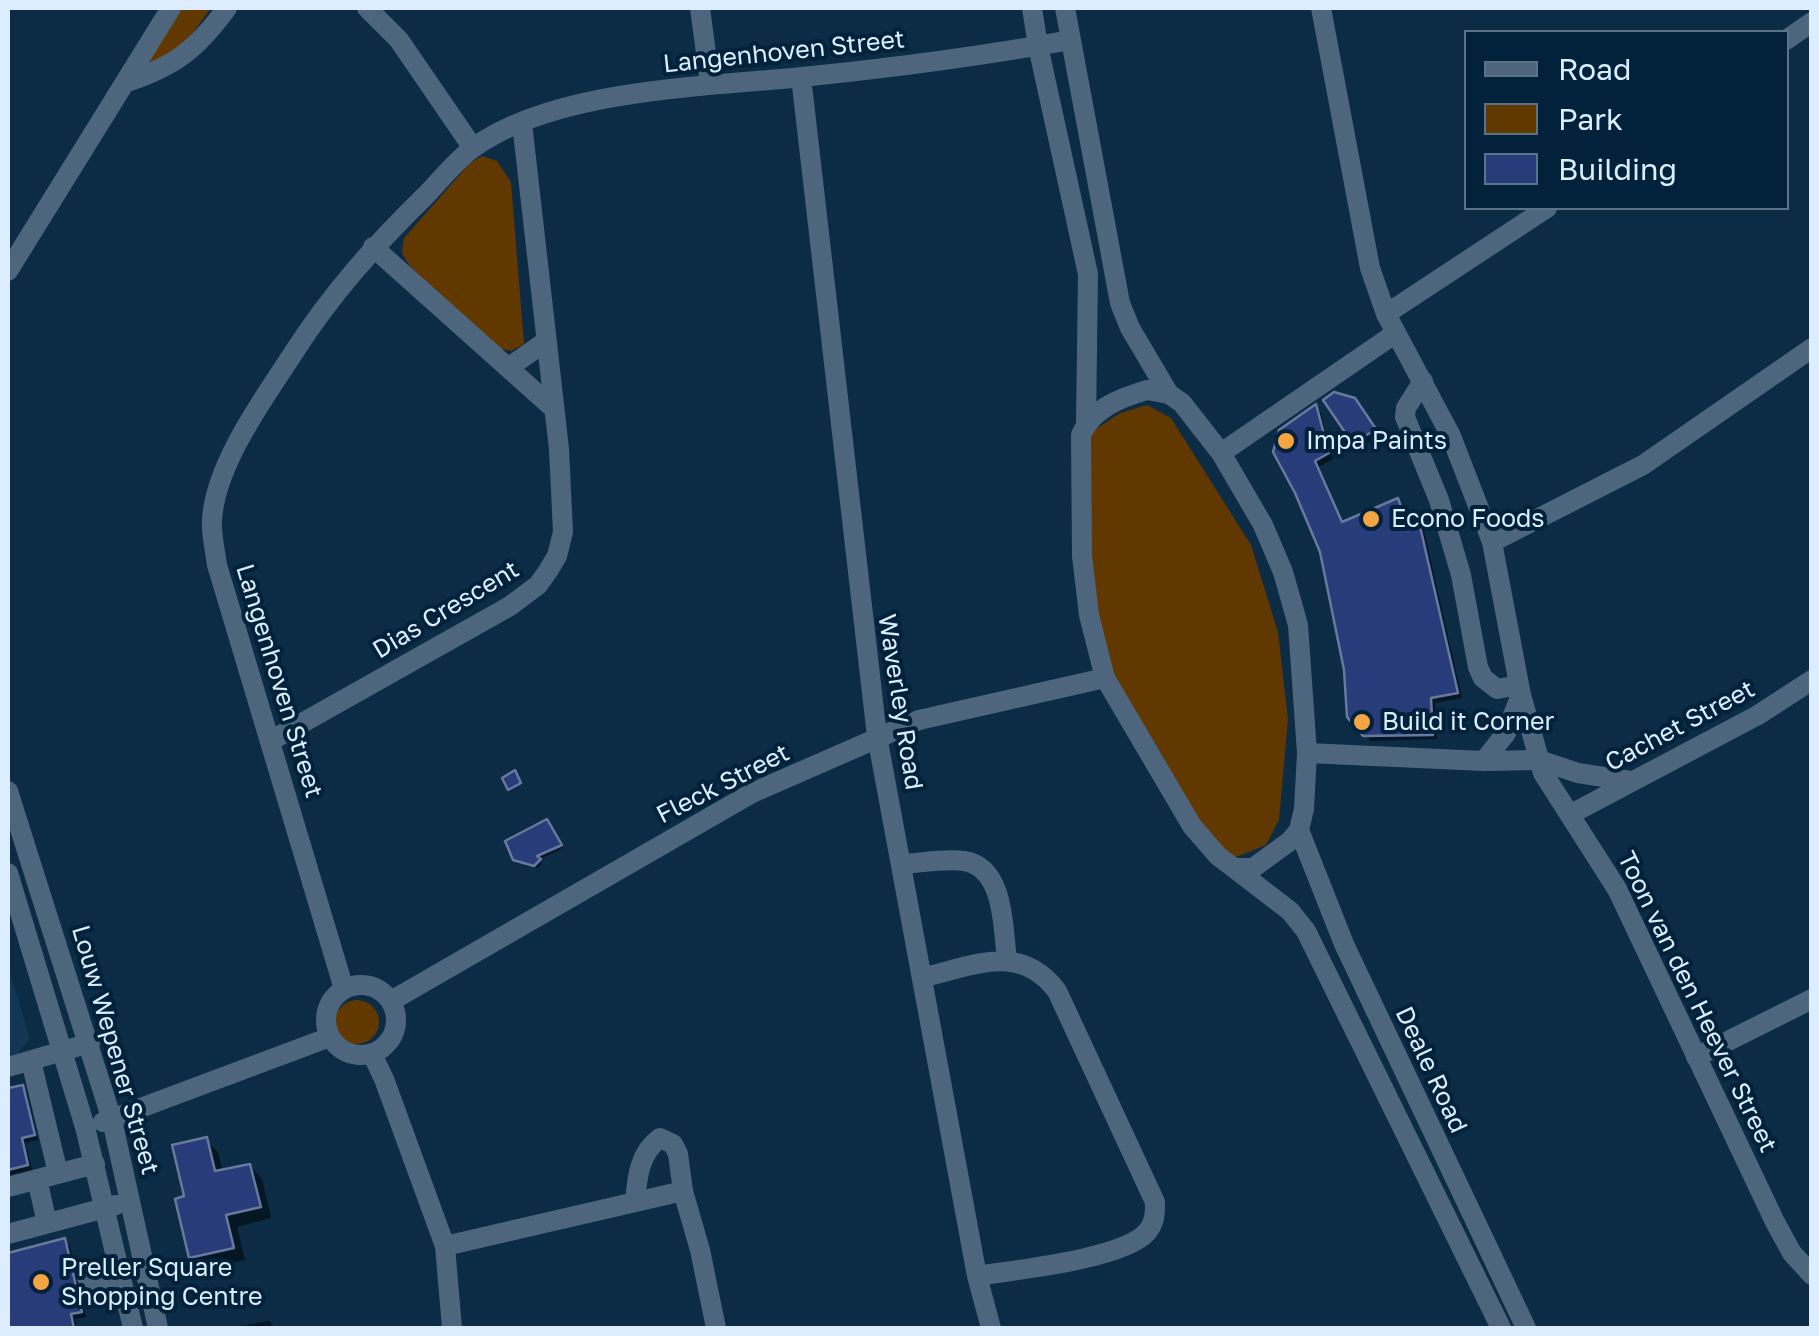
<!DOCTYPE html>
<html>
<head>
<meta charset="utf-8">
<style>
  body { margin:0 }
  #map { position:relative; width:1819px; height:1336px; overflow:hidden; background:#0c2b45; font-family:"Golos Text",sans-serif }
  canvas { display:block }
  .frame { position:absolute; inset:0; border:10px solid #dbedfe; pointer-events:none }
  .legend { position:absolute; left:1464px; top:30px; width:325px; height:180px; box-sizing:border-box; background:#02213a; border:2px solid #597388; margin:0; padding:12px 18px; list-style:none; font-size:30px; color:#dbedfe }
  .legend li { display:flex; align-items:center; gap:20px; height:50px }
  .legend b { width:50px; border:2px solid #597388 }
</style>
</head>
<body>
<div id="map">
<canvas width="1819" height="1336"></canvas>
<div class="frame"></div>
<ul class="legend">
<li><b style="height:12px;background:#4d667e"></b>Road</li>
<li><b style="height:28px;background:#603800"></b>Park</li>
<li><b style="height:28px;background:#283c7a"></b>Building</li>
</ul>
</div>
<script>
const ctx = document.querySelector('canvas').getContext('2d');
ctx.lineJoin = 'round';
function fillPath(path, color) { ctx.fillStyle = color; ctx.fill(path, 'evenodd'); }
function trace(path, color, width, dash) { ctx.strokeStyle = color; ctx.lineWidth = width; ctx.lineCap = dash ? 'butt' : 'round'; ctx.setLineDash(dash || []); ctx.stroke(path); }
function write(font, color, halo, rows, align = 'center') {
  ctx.font = font + ' "Golos Text",sans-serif'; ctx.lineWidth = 8; ctx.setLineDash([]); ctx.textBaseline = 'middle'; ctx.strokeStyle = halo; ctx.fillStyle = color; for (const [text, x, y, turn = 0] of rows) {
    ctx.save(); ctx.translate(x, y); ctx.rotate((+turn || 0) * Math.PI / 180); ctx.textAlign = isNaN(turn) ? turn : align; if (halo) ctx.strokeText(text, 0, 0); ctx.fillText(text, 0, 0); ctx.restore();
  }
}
const built = new Path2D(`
  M8,966L30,1038L17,1054L8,1058Z`);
const green = new Path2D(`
  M176,8H211C192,34 177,60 142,65Z
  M482,156L497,161L511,182L524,344L511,351L492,347L409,265L402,253L404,238L470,163Z
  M1147,405L1171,418L1251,545L1278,632L1288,719L1279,820L1266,845L1236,857L1205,842L1129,719L1098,643L1082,461L1093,431L1120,413Z
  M335 1022a22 22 0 1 1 44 0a22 22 0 1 1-44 0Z`);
const shadow = new Path2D(`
  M1327,400L1360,407L1379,436L1361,448Z
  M1316,408L1321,413L1333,459L1319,467L1344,524L1397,501L1406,518L1416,516L1422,522L1462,698L1435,703L1437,739L1371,741L1365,735L1347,669L1322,551L1297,492Z
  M550,825L563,848L538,860L542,864L538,868L524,865L520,861Z
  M8,1088L9,1091L22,1088L27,1093L38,1140L25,1143L32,1170L8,1175Z
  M206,1140L218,1152L223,1172L250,1166L262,1179L271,1218L237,1227L245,1260L204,1269L191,1257L187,1198Z
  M65,1241L70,1246L86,1317L75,1319L77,1328H8V1255Z
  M269,1321L275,1328H229Z`);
const building = new Path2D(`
  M1334,392L1355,398L1376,429L1353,444L1323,400Z
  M1316,404L1329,453L1315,461L1342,522L1398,498L1404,516L1417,513L1458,693L1431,698L1433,735L1363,736L1347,717L1344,670L1320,552L1295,493L1273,452L1279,430Z
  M515,770L521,783L508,790L502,778Z
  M547,819L562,845L537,856L541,859L534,866L513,860L505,841Z
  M23,1085L35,1135L22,1138L28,1165L8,1170V1088Z
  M207,1137L215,1171L250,1164L261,1207L226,1215L234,1248L189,1258L175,1199L184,1196L172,1145Z
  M65,1238L82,1312L71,1314L74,1328H8V1253Z`);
const minor = new Path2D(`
  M367,8L399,40L473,148
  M700,8L710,83
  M1032,8L1038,46L1088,274L1086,424
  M1065,8L1120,303L1130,328L1169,394
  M1321,8L1370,268L1386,314L1451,436L1492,542L1521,695L1543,773L1617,889L1775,1222L1792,1253L1812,1275
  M1786,40L1812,22
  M801,77L877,736L977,1276L991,1328
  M127,82C175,66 197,49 227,8
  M373,247L552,407
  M8,271L171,8
  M1386,314L1547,208
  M508,368L545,342
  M1423,381L1406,408L1405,417L1439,500L1461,575L1478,667L1483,678L1497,689L1519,685
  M1147,390L1169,394L1182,403L1221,453L1263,525L1283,572L1298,625L1307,753L1304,809L1299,830L1290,841L1253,868H1234L1218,856L1192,826L1105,678L1089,615L1082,556L1081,435C1093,408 1120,398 1147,390Z
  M1221,453L1396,333
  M1492,542L1643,465L1812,348
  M272,740L510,606L538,585L548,571L557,556L563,532L559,449L522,123
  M1307,753L1484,761L1539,760L1578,773L1630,781
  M1484,761L1506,733L1521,695
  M8,791L112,1120L158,1328
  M1571,814L1758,715L1812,680
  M1299,830L1344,944L1526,1328
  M902,864C922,863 945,858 964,861C1005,867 1003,929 1007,961
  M1234,868L1290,911L1306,931L1501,1328
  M8,873L85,1127L133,1328
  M924,977C974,966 1020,942 1057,991L1155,1202C1155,1213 1155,1223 1147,1232C1124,1259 1014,1270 977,1276
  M326 1020a35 35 0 1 1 70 0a35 35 0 1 1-70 0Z
  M344,989L217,565C215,550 211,534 212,520C215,464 265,397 294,352C332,293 375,245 425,196C440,181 455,161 473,148C554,89 704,87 802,77C891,68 982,56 1071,40
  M391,1001L752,793L919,720L1105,678
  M372,1054L384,1079L445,1246L452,1328
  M1696,1057L1812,999
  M31,1061L58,1173
  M8,1067L90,1043
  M103,1122L330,1037
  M37,1179L47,1223
  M8,1187L95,1164
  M635,1202C637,1178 639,1153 660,1138L673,1144L678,1154L683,1191L700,1250L716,1328
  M8,1234L116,1205
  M445,1246L683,1191
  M87,1278L101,1285L121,1281`);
const markers = [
  [1286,441,10,"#f3a443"],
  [1371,519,10,"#f3a443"],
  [1362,722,10,"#f3a443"],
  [41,1282,10,"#f3a443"]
];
const streetNames = [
  ["Langenhoven Street",784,52,-6],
  ["Dias Crescent",446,610,-31],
  ["Langenhoven Street",279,681,73],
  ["Waverley Road",900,702,81],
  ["Cachet Street",1680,726,-28],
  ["Fleck Street",723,784,-27],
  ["Toon van den Heever Street",1697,1002,64],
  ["Louw Wepener Street",115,1050,74],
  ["Deale Road",1431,1070,65]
];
const poiNames = [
  ["Impa Paints",1306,441],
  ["Econo Foods",1391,519],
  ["Build it Corner",1382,722],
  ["Preller Square",61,1268],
  ["Shopping Centre",61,1297]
];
fillPath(built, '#113755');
fillPath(green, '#603800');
fillPath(shadow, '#0007');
fillPath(building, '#283c7a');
trace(building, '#69789d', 2.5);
trace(minor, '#4d667e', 20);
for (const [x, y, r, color] of markers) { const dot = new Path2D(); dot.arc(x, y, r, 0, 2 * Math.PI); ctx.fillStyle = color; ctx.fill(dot); trace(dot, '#02213a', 4); }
write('25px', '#dbedfe', '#02213a', streetNames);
write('25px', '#dbedfe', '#02213a', poiNames, 'left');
</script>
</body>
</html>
